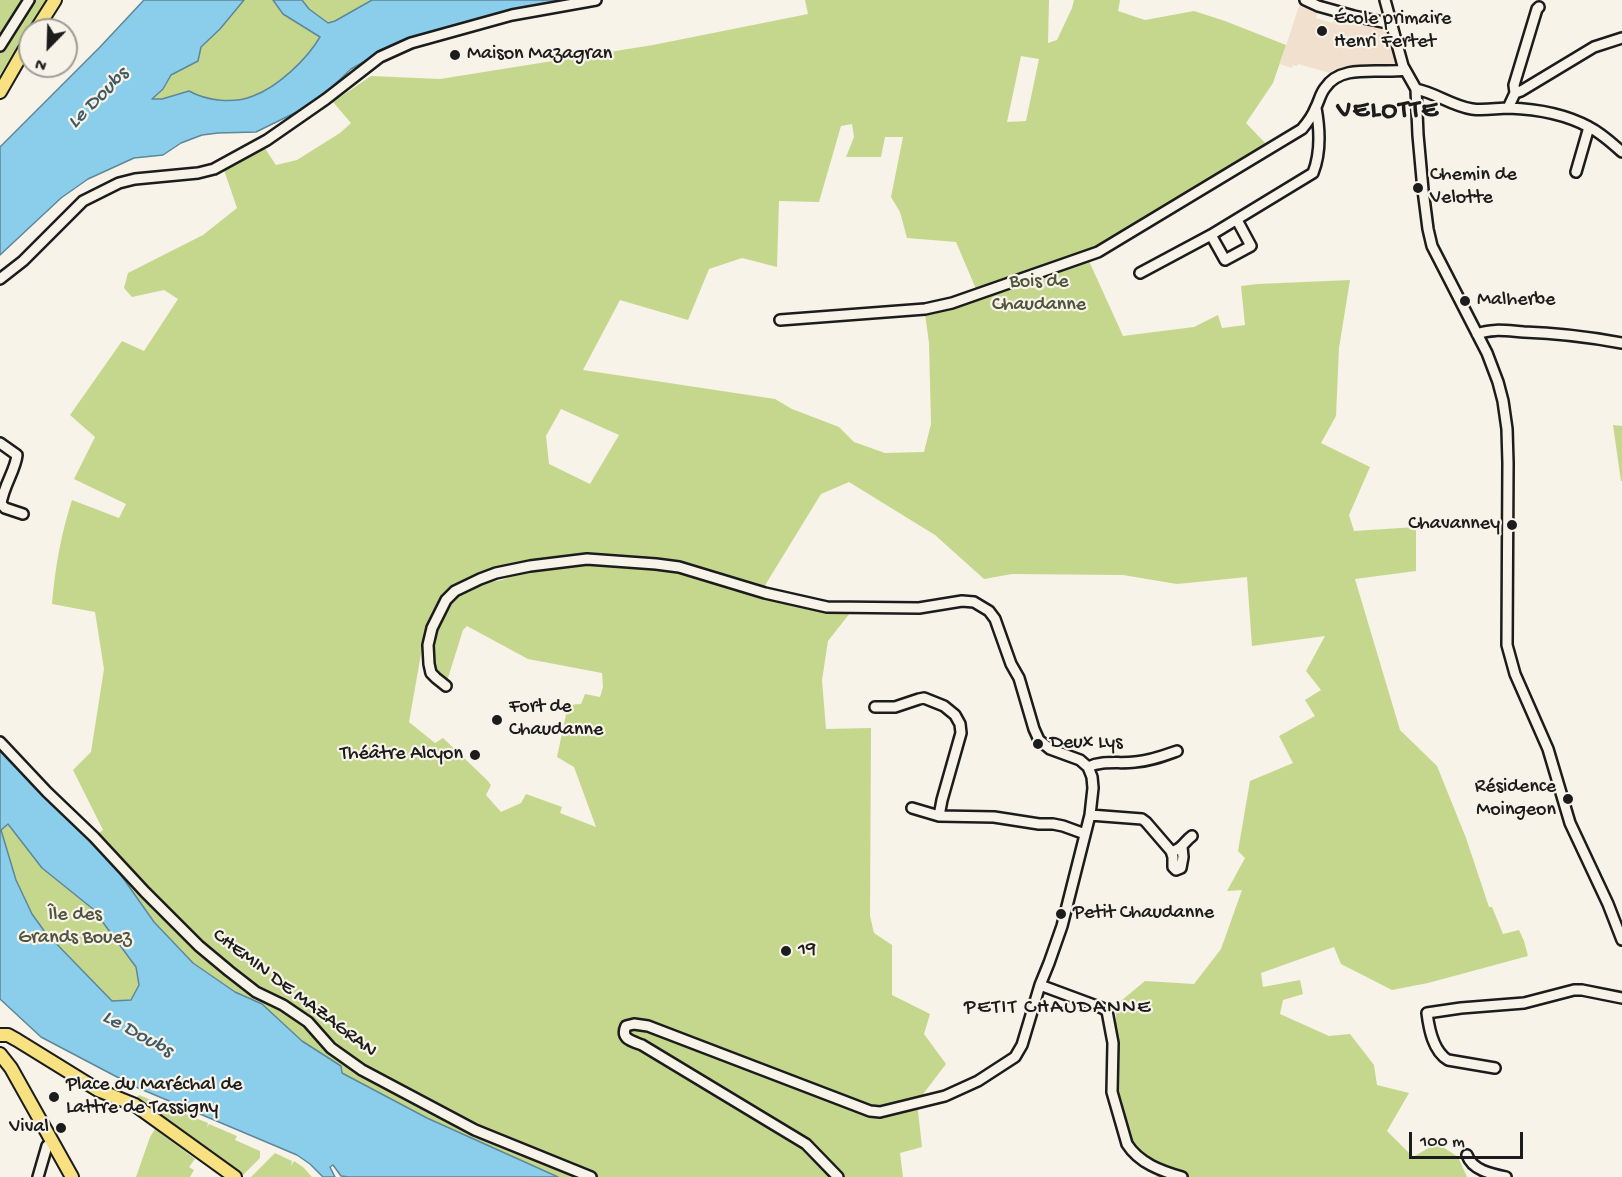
<!DOCTYPE html>
<html>
<head>
<meta charset="utf-8">
<style>
  body { margin:0 }
  #map { position:relative; width:1622px; height:1177px; overflow:hidden; background:#f7f3e8; font-family:"Gochi Hand",sans-serif }
  canvas { display:block }
  .north { position:absolute; left:18px; top:18px; width:60px; height:60px; box-sizing:border-box; background:#f7f3e8; border:2px solid #9f9d96; border-radius:50%; rotate:203deg; font-size:16px; font-weight:700; line-height:24px; text-align:center; color:#1c1c1c }
  .north::after { content:''; display:block; margin:auto; width:21px; height:27px; background:#1c1c1c; clip-path:polygon(50% 0,100% 100%,50% 72%,0 100%) }
  .scale { position:absolute; left:1409px; top:1132px; width:114px; height:27px; box-sizing:border-box; border:3px solid #1c1c1c; border-top:0; padding-left:8px; font-size:18px; line-height:21px; white-space:nowrap; color:#1c1c1c; -webkit-text-stroke:4px #f7f3e8; paint-order:stroke }
</style>
</head>
<body>
<div id="map">
<canvas width="1622" height="1177"></canvas>
<div class="north">N</div>
<div class="scale">100 m</div>
</div>
<script>
const ctx = document.querySelector('canvas').getContext('2d');
ctx.lineJoin = 'round';
function fillPath(path, color) { ctx.fillStyle = color; ctx.fill(path, 'evenodd'); }
function trace(path, color, width, dash) { ctx.strokeStyle = color; ctx.lineWidth = width; ctx.lineCap = dash ? 'butt' : 'round'; ctx.setLineDash(dash || []); ctx.stroke(path); }
function write(font, color, halo, rows, align = 'center') {
  ctx.font = font + ' "Gochi Hand",sans-serif'; ctx.lineWidth = 4.5; ctx.setLineDash([]); ctx.textBaseline = 'middle'; ctx.strokeStyle = halo; ctx.fillStyle = color; for (const [text, x, y, turn = 0] of rows) {
    ctx.save(); ctx.translate(x, y); ctx.rotate((+turn || 0) * Math.PI / 180); ctx.textAlign = isNaN(turn) ? turn : align; if (halo) ctx.strokeText(text, 0, 0); ctx.fillText(text, 0, 0); ctx.restore();
  }
}
const built = new Path2D(`
  M1299,6L1318,10L1316,18L1332,23L1335,18L1339,15L1356,21L1383,27L1390,34L1396,61L1393,66L1352,67L1338,68L1330,73L1298,64L1297,66L1293,65L1292,68L1280,64Z`);
const green = new Path2D(`
  M0,0H48L0,75Z
  M244,0H273L283,14L320,36C308,58 275,89 252,97C232,103 207,101 189,91L162,99H151L163,89L171,75L198,61L201,47L220,29Z
  M302,0H372L335,21L328,23L309,9Z
  M805,0H1049L1048,43L1057,40L1072,8L1074,0H1120L1118,11L1145,20L1194,11L1225,21L1286,45L1273,83L1246,123L1267,145L1149,217L1089,261L1123,336L1194,327L1218,315L1222,328L1245,325L1241,286L1258,284L1350,280L1339,348L1336,416L1321,443L1370,467L1349,515L1354,531L1416,527V571L1355,579L1400,730L1437,766L1466,838L1489,907H1492L1503,934L1519,930L1524,941L1528,956L1428,983L1392,990L1341,964L1334,947L1261,973L1263,987L1300,980L1303,994L1283,1000L1280,1014L1329,1036L1350,1034L1374,1065L1377,1085L1409,1093L1387,1131L1413,1157L1437,1143L1458,1157L1467,1177H1156L1159,1165L1130,1147L1115,1087L1116,1005L1145,981L1194,984L1221,949L1242,890L1227,891L1245,858L1238,851L1250,781L1293,763L1279,736L1315,716L1305,700L1321,690L1306,671L1325,636L1252,646L1247,577L1177,584L1123,575L1012,574L984,579L935,535L849,482L821,494L764,587L676,562L586,555L530,561L476,575L455,585L442,597L432,613L424,637L409,722L435,743L443,738L487,780L491,785L486,795L501,812L521,803L526,794L562,807L560,813L596,827L574,767L557,757L568,705L581,704L585,694L600,697L603,687L602,673L528,659L467,626L463,630L447,681C442,677 438,673 435,667C426,644 443,606 463,592C469,588 478,584 484,583C493,581 499,582 507,578L587,559L679,567L822,610L850,613L828,641L822,680L826,729L871,728L870,916L874,933L892,945V995L930,1014L924,1034L946,1064L917,1102L922,1147L900,1153L903,1177H558L427,1118L342,1073L341,1066L302,1041L262,1004L235,992L193,963L154,922L116,868L90,840L103,830L73,770L91,752L104,669L95,612L52,604C55,568 61,534 72,500L119,518L126,504L74,479L95,437L70,415L122,341L144,351L178,299L164,290L132,297L124,288L128,273L203,235L237,208L224,170L264,147L276,165L297,160L340,133L351,123L333,102L371,76L440,79L653,45L808,14ZM1021,56L1039,59L1026,121L1007,122ZM852,124L854,137L846,157H881L885,137H903L891,197L900,212L907,238L956,242L979,296L925,314L929,343L931,424L924,452L885,453L854,442L839,427L792,409L775,399L583,370L620,300L688,320L709,269L742,258L777,267L779,201L819,202L841,126ZM561,409L619,435L590,484L549,464L546,436Z
  M1613,425L1622,426V481H1621Z
  M7,823L42,868L93,909L136,967L140,985L131,1000L112,1002L45,932L32,914L16,880L1,830Z
  M139,1095L208,1123L207,1128L209,1124L237,1136L235,1140L260,1151V1158L241,1177L136,1099Z
  M155,1129L195,1159L189,1167L194,1170L190,1177H136L150,1137Z
  M275,1153L292,1161L291,1166L294,1161L303,1167L312,1177H251Z`);
const water = new Path2D(`
  M144,0H244L220,29L201,47L198,61L171,75L163,89L152,99H162L189,91C207,101 234,104 253,96C278,87 307,59 320,37L283,14L273,0H302L309,9L328,23L335,21L372,0H571L519,9L396,44L351,69L315,103L256,132L218,133L202,135L181,143L163,155L134,158L88,179L61,198L0,255V147L100,47Z
  M0,747L116,868L154,922L193,963L235,992L262,1004L302,1041L341,1066L342,1073L427,1118L558,1177H349L341,1176L333,1165L330,1167L335,1177H323L310,1164L297,1155L136,1087L41,1037L0,999ZM8,824L42,868L93,909L136,967L139,985L131,1000L112,1001L45,932L32,914L16,880L1,830Z`);
const minor = new Path2D(`
  M1305,0L1318,6L1354,16L1392,24
  M1385,0L1403,66L1416,89L1418,135L1423,190L1428,229L1432,246L1487,353L1498,382L1503,401L1507,429L1508,463L1507,645L1515,674L1548,749L1570,823L1608,904L1622,940
  M0,46L29,0
  M1416,89C1436,93 1452,106 1472,109C1484,111 1497,108 1509,108C1536,109 1565,114 1589,127C1601,133 1612,143 1622,152
  M1515,93L1514,85L1537,9L1539,7
  M1508,108L1515,93L1521,91L1594,47L1622,38
  M1576,172L1589,127
  M1211,235L1225,260L1251,246L1237,220
  M1140,273L1211,235L1313,173C1321,153 1320,130 1316,108
  M0,279L23,261L83,201L119,183L135,179L198,173L214,169L267,140L326,99L380,57L411,43L512,15L596,0
  M780,320L925,309L952,303L1098,252L1302,129C1307,123 1312,117 1315,109C1319,102 1320,94 1325,88C1341,63 1380,74 1405,70
  M1477,334C1492,328 1508,331 1524,332C1557,333 1589,337 1622,343
  M0,443L17,455C16,469 3,487 1,504L5,508L23,514
  M446,686L436,678L431,673L429,664L428,645L432,628L446,600L455,591L480,579L496,573L530,566L587,559L656,564L679,567L765,593L827,607L919,608L962,601L974,602L989,611L995,619L1011,664L1019,678L1034,729L1039,740L1050,749L1080,760L1088,767L1092,777L1093,788L1090,815L1062,926L1049,963L1040,985L1022,1045L1015,1057L978,1081L945,1096L880,1112L870,1111L648,1026L634,1024L626,1026C620,1039 632,1041 642,1045L806,1144L838,1177
  M875,707H895L919,699L924,698L944,706L955,715L960,724L961,733L942,800L939,816
  M0,742L47,792L94,837L145,892L199,946L229,971L256,992L283,1005L308,1022L331,1048L362,1070L475,1130L591,1177
  M1088,767C1103,760 1119,764 1135,762C1150,761 1163,756 1177,751
  M912,808L939,816L994,817L1039,824H1053L1063,826L1085,834
  M1090,815L1142,819L1146,822L1171,851L1173,857V867L1176,870L1181,868L1183,857L1182,847
  M1176,850C1183,847 1185,841 1192,836
  M1040,985L1102,1008L1107,1011L1113,1043L1112,1092L1127,1144C1139,1163 1161,1171 1182,1177
  M1495,1068L1448,1060C1433,1051 1429,1029 1427,1013L1461,1008L1524,1003L1574,990H1582L1622,998
  M1467,1155C1472,1170 1491,1174 1506,1177
  M38,1177L47,1146L52,1142`);
const major = new Path2D(`
  M36,30L55,0
  M0,92L30,40
  M0,1035H8L17,1040L98,1090L135,1105L235,1177
  M0,1054L11,1068L72,1177`);
const markers = [
  [1322,31,6,"#1c1c1c"],
  [455,55,6,"#1c1c1c"],
  [1418,188,6,"#1c1c1c"],
  [1465,301,6,"#1c1c1c"],
  [1512,525,6,"#1c1c1c"],
  [497,720,6,"#1c1c1c"],
  [1038,744,6,"#1c1c1c"],
  [475,755,6,"#1c1c1c"],
  [1568,799,6,"#1c1c1c"],
  [1061,914,6,"#1c1c1c"],
  [786,951,6,"#1c1c1c"],
  [54,1097,6,"#1c1c1c"],
  [61,1128,6,"#1c1c1c"]
];
const poiNames = [
  ["École primaire",1334,20],
  ["Henri Fertet",1334,43],
  ["Maison Mazagran",467,55],
  ["Chemin de",1430,176],
  ["Velotte",1430,199],
  ["Malherbe",1477,301],
  ["Chavanney",1500,525,"right"],
  ["Fort de",509,708],
  ["Chaudanne",509,731],
  ["Deux Lys",1050,744],
  ["Théâtre Alcyon",463,755,"right"],
  ["Résidence",1556,788,"right"],
  ["Moingeon",1556,811,"right"],
  ["Petit Chaudanne",1073,914],
  ["19",798,951],
  ["Place du Maréchal de",66,1086],
  ["Lattre de Tassigny",66,1109],
  ["Vival",49,1128,"right"]
];
const parkNames = [
  ["Bois de",1039,283],
  ["Chaudanne",1039,306],
  ["Île des",75,916],
  ["Grands Bouez",75,939]
];
const streetNames = [
  ["CHEMIN DE MAZAGRAN",294,994,37]
];
const waterNames = [
  ["Le Doubs",99,99,-45],
  ["Le Doubs",137,1035,29]
];
const neighbourhoodNames = [
  ["PETIT CHAUDANNE",1058,1009]
];
const districtNames = [
  ["VELOTTE",1388,112]
];
fillPath(built, '#f0e0cd');
fillPath(green, '#c5d78c');
fillPath(water, '#8aceeb');
trace(water, '#5e8798', 1.5);
trace(minor, '#1c1c1c', 14);
trace(major, '#1c1c1c', 16);
trace(minor, '#f7f3e8', 9);
trace(major, '#f8e181', 12);
for (const [x, y, r, color] of markers) { const dot = new Path2D(); dot.arc(x, y, r, 0, 2 * Math.PI); ctx.fillStyle = color; ctx.fill(dot); trace(dot, '#f7f3e8', 2); }
write('20px', '#1c1c1c', '#f7f3e8', poiNames, 'left');
write('20px', '#4f543e', '#f7f3e8', parkNames);
write('20px', '#1c1c1c', '#f7f3e8', streetNames);
write('italic 21px', '#425a64', '#f7f3e8', waterNames);
ctx.letterSpacing = '1.5px';
write('21px', '#1c1c1c', '#f7f3e8', neighbourhoodNames);
ctx.letterSpacing = '0px';
ctx.letterSpacing = '1.5px';
write('bold 26px', '#1c1c1c', '#f7f3e8', districtNames);
ctx.letterSpacing = '0px';
</script>
</body>
</html>
